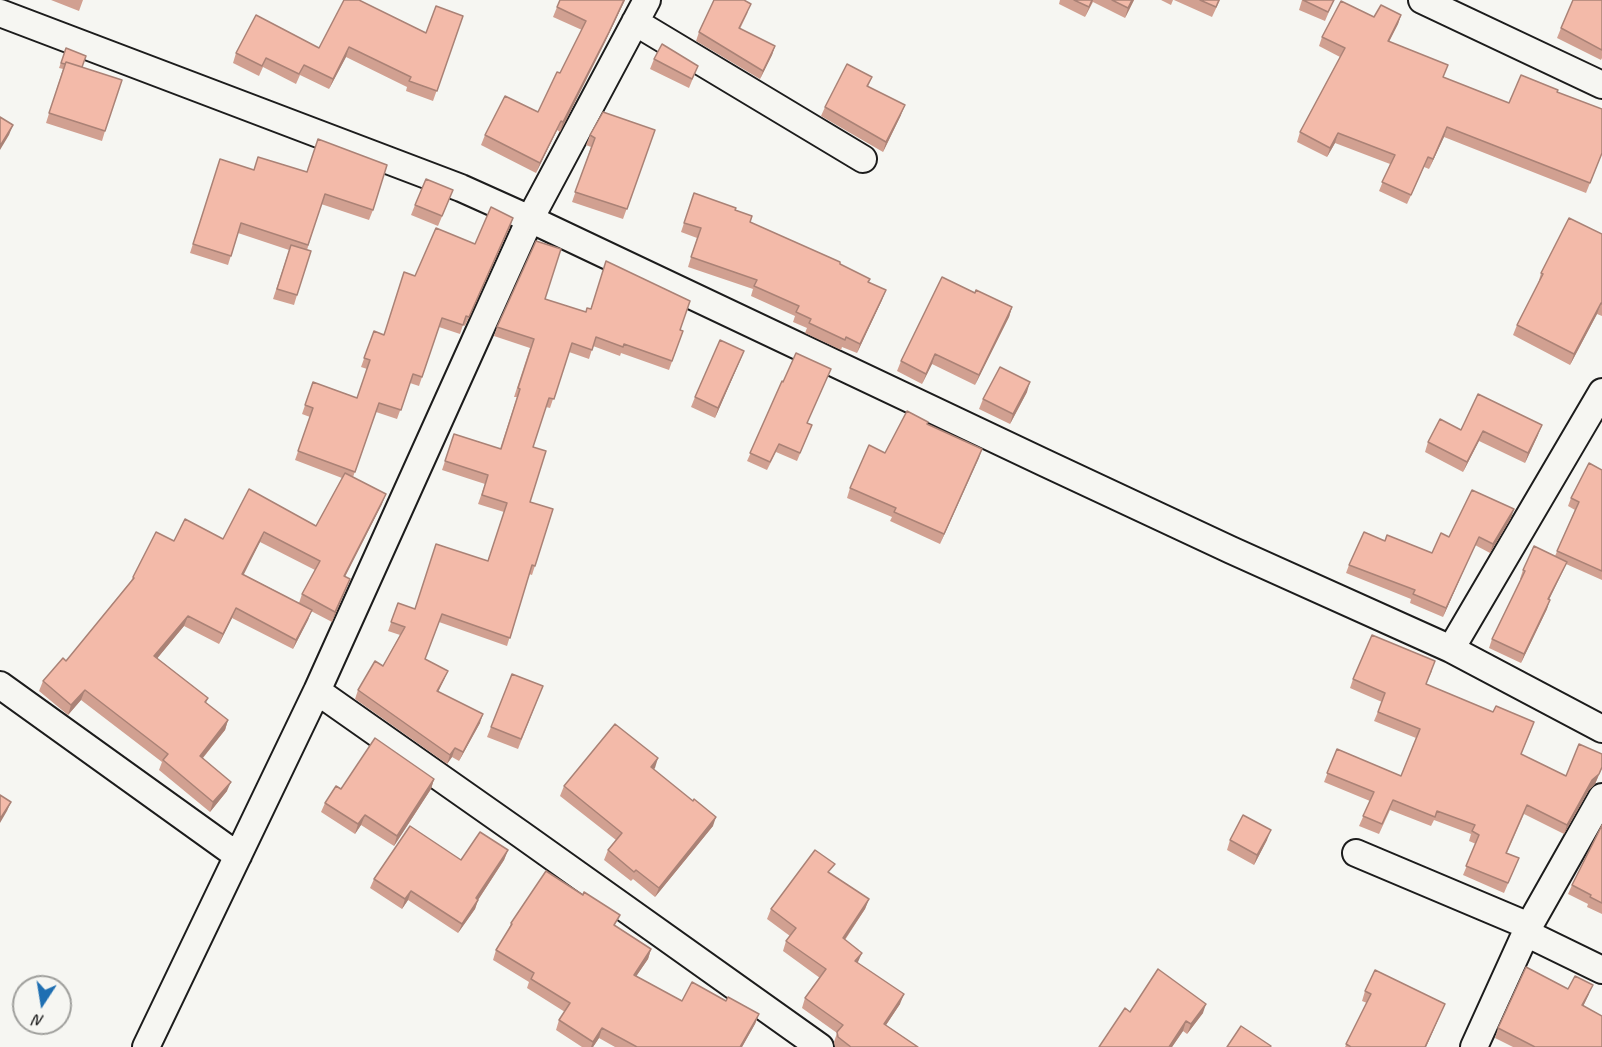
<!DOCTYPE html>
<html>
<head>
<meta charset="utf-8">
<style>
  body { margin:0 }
  #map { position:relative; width:1602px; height:1047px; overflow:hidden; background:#f6f6f2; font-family:Caveat,sans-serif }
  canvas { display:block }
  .north { position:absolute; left:12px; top:975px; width:60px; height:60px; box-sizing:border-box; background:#f6f6f2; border:2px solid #9f9f9c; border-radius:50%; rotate:192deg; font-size:16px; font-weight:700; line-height:24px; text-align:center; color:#1c1c1c }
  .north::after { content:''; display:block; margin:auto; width:21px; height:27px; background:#1f6fb2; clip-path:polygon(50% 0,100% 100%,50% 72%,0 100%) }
</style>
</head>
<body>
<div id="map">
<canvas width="1602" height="1047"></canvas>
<div class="north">N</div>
</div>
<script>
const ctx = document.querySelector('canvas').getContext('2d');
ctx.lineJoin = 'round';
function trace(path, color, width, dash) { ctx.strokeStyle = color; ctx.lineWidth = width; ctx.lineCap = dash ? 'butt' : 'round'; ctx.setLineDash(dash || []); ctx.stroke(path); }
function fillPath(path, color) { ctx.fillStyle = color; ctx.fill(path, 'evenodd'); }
const minor = new Path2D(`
  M1422,0L1602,85
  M0,13L461,188L530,219L1045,463L1231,550L1451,649L1602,729
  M635,22L863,159
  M1451,649L1602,392
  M0,685L238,856
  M317,691L522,835L820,1047
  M1356,853L1529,926
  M1526,933L1602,970
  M146,1047L317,691L530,219L647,0
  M1474,1047L1529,926L1602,797`);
const wall = new Path2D(`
  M51,0H83L79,11Z
  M625,0L605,42L560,132L557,130L536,173L481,145L485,135L538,112L560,73L582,30L553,17L557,7Z
  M1060,0H1134L1125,18L1093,2L1085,17L1059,4Z
  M1161,0H1173L1171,5Z
  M1174,0H1220L1212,17Z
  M1302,0H1334L1325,21L1299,10Z
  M1602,0V58L1601,60L1557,38L1561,28Z
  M748,12L740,29L775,46L772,55L760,79L696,41L699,32Z
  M1401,15L1398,24L1389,42L1443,77L1509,103L1557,92L1602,153L1586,193L1444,137L1429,169L1424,167L1407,204L1379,191L1390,164L1335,143L1327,157L1297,142L1300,132L1340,57L1319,46L1322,37L1374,17Z
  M463,16L433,101L406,91L407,87L346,57L329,89L300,75L296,84L263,67L259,76L233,63L236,53L319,48L426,33Z
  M66,48L82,67L105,131L102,141L46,123L63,69L59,68Z
  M654,59L698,66L689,88L650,69Z
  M872,77L868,87L901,115L883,152L821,116L825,107Z
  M655,130L623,219L572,202L591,147L586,145L590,135Z
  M220,159L373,210L369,220L321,204L307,250L297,295L294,305L273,299L289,250L238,233L228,265L190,253Z
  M694,193L735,210L750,222L840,264L869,282L882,300L857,353L842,347L841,350L805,333L807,328L793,322L795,316L751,296L753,289L688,267L697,238L681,232Z
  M449,200L438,226L411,215L415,205Z
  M510,227L465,326L463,325L460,334L439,327L419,386L410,383L397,419L376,412L353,477L382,504L345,577L346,589L332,622L311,611L308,620L293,649L232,618L219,644L184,626L157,658L208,698L206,703L228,720L225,730L203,758L227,791L210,812L159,770L162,762L81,700L68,715L39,691L43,681L66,661L131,581L133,577L174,541L223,539L316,526L342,478L295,460L310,417L302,414L313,382L357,398L367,369L361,367L374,331L383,335L415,276ZM260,542L315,570L302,594L299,603L243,574Z
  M1602,234V316L1597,314L1570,365L1513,335L1517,325L1538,284L1541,273Z
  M975,293L1012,307L1009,317L975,385L932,364L922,384L897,371L901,361Z
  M545,299L586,312L683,331L669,370L621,353L620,356L593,346L589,359L569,352L550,408L546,407L533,447L530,502L553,509L532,575L529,574L507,646L439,622L425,659L448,671L438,692L480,723L459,761L452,757L447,764L355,699L358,690L383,666L400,635L388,631L398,603L415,609L488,561L504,512L478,504L485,484L442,470L454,434L500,449L517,397H514L530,348L494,336L497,327Z
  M744,351L715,418L691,407L695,397Z
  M831,369L807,423L812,425L797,461L776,452L767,470L747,461L783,382Z
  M1027,392L1010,424L979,409L983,399Z
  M927,424L982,449L940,544L890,521L892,517L847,498L850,488L885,453Z
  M1461,430L1538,435L1525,463L1479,441L1463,472L1425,452L1428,442Z
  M1602,470V580L1566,564L1549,599L1547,609L1521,663L1489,648L1492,639L1521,579H1520L1523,570L1555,556L1575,510L1568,506L1571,498Z
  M1511,518L1490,553L1475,545L1443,617L1410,603L1411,599L1346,573L1349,565L1385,541L1432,553L1449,537Z
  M1432,671L1426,684L1531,731L1521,754L1566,776L1602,754V768L1595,784L1589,790L1564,834L1524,814L1507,853L1519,858L1504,893L1463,875L1476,844L1469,841L1471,834L1434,820L1431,826L1390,810L1379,834L1359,826L1370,801L1324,782L1337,749L1401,776L1416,738L1374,721L1382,702L1350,688L1353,679Z
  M543,686L518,749L487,737L491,727Z
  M655,768L653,769L713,826L655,897L633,879L631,881L604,860L608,850L616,840L560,796L564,786Z
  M434,779L431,789L394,846L361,825L355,834L321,812L325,803Z
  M1602,825V914L1587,907L1588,904L1568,894L1572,885Z
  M1230,840H1267L1254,865L1227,850Z
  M508,850L504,860L478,900L475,909L458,933L408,900L402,909L370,888L374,879Z
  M831,874L869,899L865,909L845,940L858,962V963L900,1004L886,1025L918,1047H835L834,1042L837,1033L802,1008L805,998L820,978L783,951L786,941L790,936L767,919L771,909Z
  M511,923L616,926L651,949L648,959L636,976L682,1001H726L759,1014L755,1024L742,1047H615L599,1038L593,1047H582L556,1030L559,1020L565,1012L527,988L529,982L493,960L496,950L508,931Z
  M1568,989L1589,994L1583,1006L1602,1047H1513L1495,1038L1498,1028Z
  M1365,991L1441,1013L1426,1047H1345L1367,1003L1362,1001Z
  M1130,1012L1203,1013L1187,1034L1183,1031L1172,1047H1099Z`);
const shadedWall = new Path2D(`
  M624,0H625L605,42L560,132L563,122Z
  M1092,0H1093L1085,17L1089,7Z
  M1132,0H1134L1125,18L1128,8Z
  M1401,15L1398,24L1384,51L1388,41Z
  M775,46L772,55L760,79L763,71Z
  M349,47L346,57L329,89L333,79Z
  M905,105L901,115L883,152L886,142Z
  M561,121L557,130L536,173L540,163Z
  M13,125L9,135L0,150V146Z
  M1447,127L1444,137L1429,169L1433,159Z
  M1338,133L1335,143L1327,157L1330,148Z
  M513,218L510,227L465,326Z
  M886,290L882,300L857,353L860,344Z
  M1601,303L1597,314L1570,365L1574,354Z
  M1012,307L1009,317L975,385L979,375Z
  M744,351L740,361L715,418L718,408Z
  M935,354L932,364L922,384L926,374Z
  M1030,382L1027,392L1010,424L1013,414Z
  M1542,425L1538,435L1525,463L1528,453Z
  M1483,431L1479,441L1463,472L1467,462Z
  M982,449L979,458L940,544L944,534Z
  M386,494L382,504L340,586L344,576Z
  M1514,509L1511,518L1490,553L1493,544Z
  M264,532L260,542L239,584L242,574Z
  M1479,537L1475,545L1443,617L1446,608Z
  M1567,562L1563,571L1545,608L1548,599Z
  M350,579L346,589L332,622L335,612Z
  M1550,600L1547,609L1521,663L1524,654Z
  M236,608L232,618L219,644L223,634Z
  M312,610L308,620L293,649L296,640Z
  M188,616L184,626L151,666L154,656Z
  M448,671L444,680L434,700L437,691Z
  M85,690L81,700L68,715L71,705Z
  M483,714L480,723L459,761L463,752Z
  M228,720L225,730L196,766L200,756Z
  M455,748L452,757L447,764L450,755Z
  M658,758L655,768L648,776L651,767Z
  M1602,767L1595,784L1589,790L1564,834L1567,825L1592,780Z
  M434,779L431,789L394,846L397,836Z
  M231,782L227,791L210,812L213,802Z
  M11,802L7,811L0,823V819Z
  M365,815L361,825L355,834L358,824Z
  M716,817L713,826L655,897L659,888Z
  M1271,830L1267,840L1254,865L1257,855Z
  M508,850L504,860L478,900L475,909L458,933L462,924L476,898Z
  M411,891L408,900L402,909L405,899Z
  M869,899L865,909L839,948L843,938Z
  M651,949L648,959L631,984L634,975Z
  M862,953L858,962L851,971L855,961Z
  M1593,985L1589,994L1579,1015L1582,1005Z
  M904,994L900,1004L880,1034L884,1024Z
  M1206,1004L1203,1013L1187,1034L1191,1024Z
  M1445,1004L1426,1047H1425Z
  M759,1014L755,1024L742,1047H740Z
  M1186,1021L1183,1031L1172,1047H1169Z
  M602,1028L599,1038L593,1047H591L593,1042Z`);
const building = new Path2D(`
  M344,0H359L426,33L436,6L463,16L437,91L409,81L411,77L349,47L333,79L304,65L299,74L266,58L262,66L236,53L256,15L319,48Z
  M560,0H624L609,32L563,122L561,121L540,163L485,135L505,96L538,112L557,72L560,73L586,21L557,7Z
  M714,0H744L751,4L739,28L775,46L763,71L699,32Z
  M1074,0H1092L1089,7Z
  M1112,0H1132L1128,8Z
  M1200,0H1219L1216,7Z
  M1303,0H1334L1328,12Z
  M1573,0H1602V50L1561,28Z
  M1341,1L1374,17L1381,5L1401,15L1388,41L1448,65L1443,77L1509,103L1521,75L1558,90L1557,92L1602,109V153L1590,183L1447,127L1433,159L1428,157L1411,195L1382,182L1395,155L1338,133L1330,148L1300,132L1345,48L1322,37Z
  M662,44L698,66L692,79L654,59Z
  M66,48L86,56L82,67L66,62L65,64L61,63Z
  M66,62L122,80L105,131L49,113Z
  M847,64L872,77L867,86L905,105L886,142L825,107Z
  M603,112L655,130L627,209L575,192L595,138L590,135Z
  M0,117L13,125L0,146Z
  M318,139L387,165L373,210L325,194L308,245L241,223L231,256L193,244L220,159L254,170L258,157L307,172Z
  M426,179L453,190L442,216L415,205Z
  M694,193L736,208L735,210L752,216L750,222L840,262V264L870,279L868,282L886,290L860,344L846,337L845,340L809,323L811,319L796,312L799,306L754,286L757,280L691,257L701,228L684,223Z
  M491,207L513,218L469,317L466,316L463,325L442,318L422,377L413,374L401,410L379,403L355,472L298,451L313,408L305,405L313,382L357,398L370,360L364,358L374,331L384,335L404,272L415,276L436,228L475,244Z
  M1569,218L1602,234V304L1601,303L1574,354L1517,325L1543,274L1541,273Z
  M536,241L561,249L545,299L586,312L587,308L591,309L606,261L690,301L680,330L683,331L672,361L624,344L623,347L596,337L592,350L572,343L554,399L549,398L533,447L546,451L530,502L553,509L535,566L532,565L510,638L442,614L425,659L448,671L437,691L483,714L463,752L455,748L450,755L358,690L375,661L383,666L405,627L391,622L398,603L415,609L436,544L488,561L507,503L482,495L488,475L445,461L454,434L501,449L520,389L518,388L534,339L497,327Z
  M291,245L311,251L297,295L277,289Z
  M942,277L975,293L976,290L1012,307L979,375L935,354L926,374L901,361Z
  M720,340L744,351L718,408L695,397Z
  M796,353L831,369L807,423L812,425L800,453L779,444L770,462L750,453L782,381L783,382Z
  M1000,367L1030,382L1013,414L983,399Z
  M1478,394L1542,425L1528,453L1483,431L1467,462L1428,442L1440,419L1461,430Z
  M907,411L928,422L927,424L982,449L944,534L894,512L896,508L850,488L869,445L885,453Z
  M1589,463L1602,470V571L1557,551L1579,502L1571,498Z
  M345,473L386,494L344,576L350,579L335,612L302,594L320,561L264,532L242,574L312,610L296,640L236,608L223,634L188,616L154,656L208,698L205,702L228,720L200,756L231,782L213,802L163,760L168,754L85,690L71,705L43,681L63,658L66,661L134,578L133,577L156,532L174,541L185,519L223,539L249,489L316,526Z
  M1472,490L1514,509L1493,544L1479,537L1446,608L1413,594L1415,590L1349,565L1364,532L1385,541L1387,535L1432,553L1441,533L1449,537Z
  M1534,546L1567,562L1548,599L1550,600L1524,654L1492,639L1525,571L1523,570Z
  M1372,635L1435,661L1426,684L1493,712L1496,706L1534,722L1521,754L1566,776L1579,744L1602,754V767L1599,774L1592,780L1567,825L1527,805L1506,853L1519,858L1508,883L1466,866L1479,835L1472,831L1475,825L1437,811L1435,817L1393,800L1382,824L1363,816L1374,792L1327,773L1337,749L1401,776L1420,729L1378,712L1385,693L1353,679Z
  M512,674L543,686L521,739L491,727Z
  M615,724L658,758L651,767L693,801L694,799L716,817L659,888L636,870L634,872L608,850L622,833L564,786Z
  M375,738L434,779L397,836L365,815L358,824L325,803L336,786L341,789Z
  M0,795L11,802L0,819Z
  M1243,815L1271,830L1257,855L1230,840Z
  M1602,825V903L1590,897L1591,895L1572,885Z
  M410,826L461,860L480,832L508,850L476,898L478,900L462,924L411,891L405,899L374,879Z
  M815,850L835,864L828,872L869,899L843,938L862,953L855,961L904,994L884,1024L918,1047H851L838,1037L837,1032L843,1025L805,998L826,969L786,941L796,928L771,909Z
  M546,871L583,895L584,892L620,915L614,925L651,949L634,975L682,1001L692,982L726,1001L728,997L759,1014L740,1047H637L602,1028L593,1042L559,1020L570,1003L531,979L534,973L496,950L512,924L511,923Z
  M1526,967L1568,989L1575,976L1593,985L1582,1005L1602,1016V1047H1535L1498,1028Z
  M1158,969L1206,1004L1191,1024L1186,1021L1169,1047H1099L1125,1008L1130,1012Z
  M1375,970L1445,1004L1425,1047H1351L1346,1044L1371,994L1365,991Z
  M1241,1026L1271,1046L1270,1047H1227Z`);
trace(minor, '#1c1c1c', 30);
trace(minor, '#f6f6f2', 26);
fillPath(wall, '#d1a091');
fillPath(shadedWall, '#aa8276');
fillPath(building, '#f3baa9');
trace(building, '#aa8276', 1.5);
</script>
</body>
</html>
